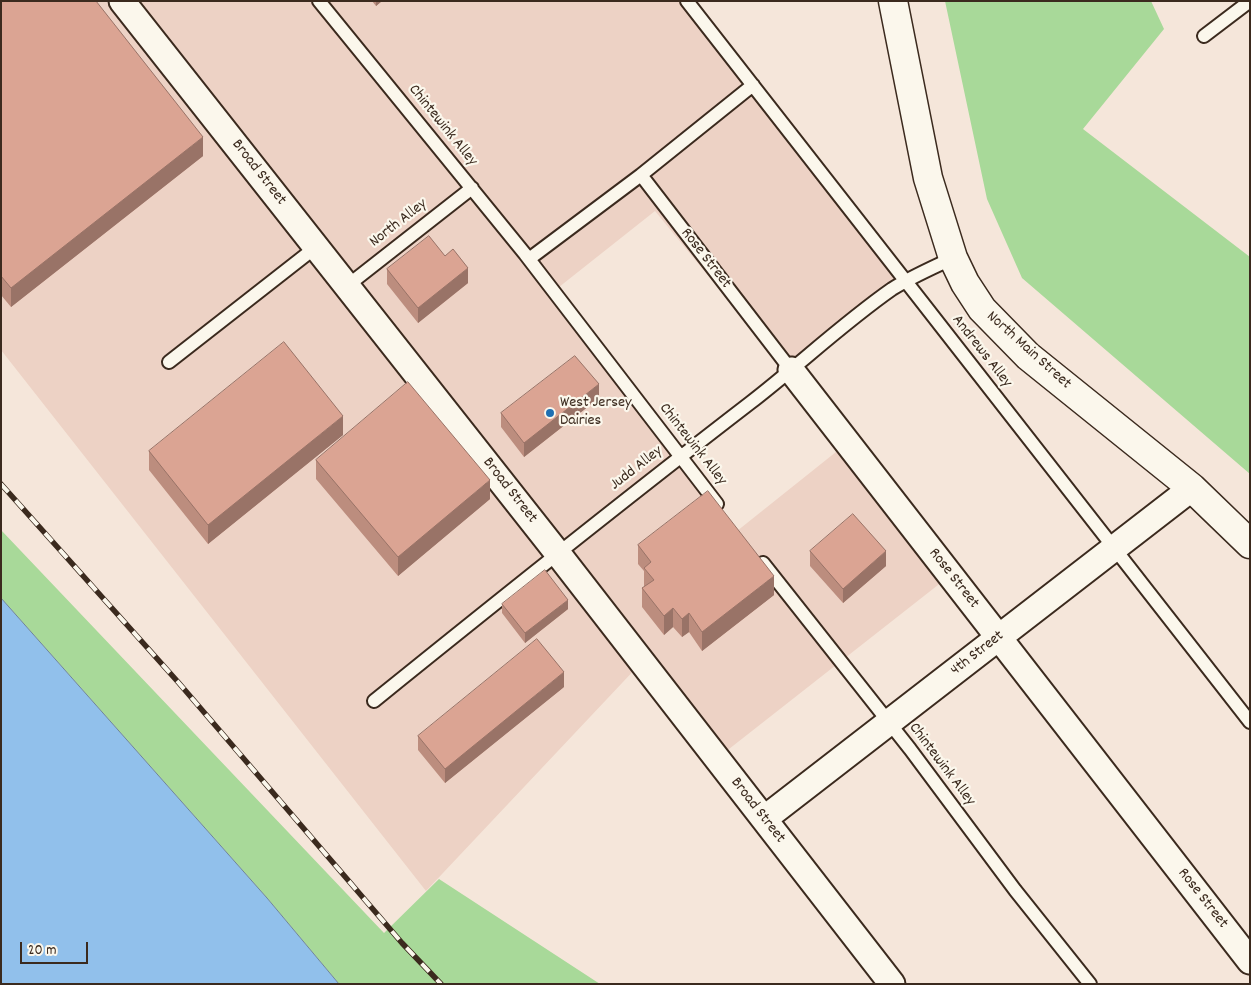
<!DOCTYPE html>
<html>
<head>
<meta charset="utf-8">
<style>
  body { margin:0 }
  #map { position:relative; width:1251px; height:985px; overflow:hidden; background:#f5e6da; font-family:Dekko,sans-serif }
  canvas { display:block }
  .frame { position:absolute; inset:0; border:2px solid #3b2a1e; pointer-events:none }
  .scale { position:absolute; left:20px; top:942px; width:68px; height:22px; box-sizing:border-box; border:2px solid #3b2a1e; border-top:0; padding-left:6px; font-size:15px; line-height:18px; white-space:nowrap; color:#3b2a1e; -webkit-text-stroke:4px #fbf7ec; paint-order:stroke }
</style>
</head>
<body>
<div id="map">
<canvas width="1251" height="985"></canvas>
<div class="frame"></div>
<div class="scale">20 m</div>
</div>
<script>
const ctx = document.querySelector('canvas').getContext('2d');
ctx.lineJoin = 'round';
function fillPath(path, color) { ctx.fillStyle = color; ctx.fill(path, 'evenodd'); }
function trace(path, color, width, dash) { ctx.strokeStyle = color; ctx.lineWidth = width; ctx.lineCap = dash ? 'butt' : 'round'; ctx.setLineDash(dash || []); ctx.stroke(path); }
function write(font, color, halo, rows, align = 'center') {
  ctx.font = font + ' Dekko,sans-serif'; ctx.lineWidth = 4.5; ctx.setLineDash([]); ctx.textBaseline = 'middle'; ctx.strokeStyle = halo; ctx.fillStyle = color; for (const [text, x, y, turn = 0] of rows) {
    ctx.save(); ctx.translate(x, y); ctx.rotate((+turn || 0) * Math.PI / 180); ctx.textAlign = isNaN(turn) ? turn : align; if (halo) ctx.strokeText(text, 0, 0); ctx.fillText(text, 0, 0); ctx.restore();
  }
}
const built = new Path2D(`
  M1,1H684L905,280L788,373L655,211L554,291L737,531L851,440L952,574L715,760L639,665L426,891L1,350Z`);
const green = new Path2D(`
  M945,1H1151L1164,29L1083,129L1250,257V474L1022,278L987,199Z
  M1,530L384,933L439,879L600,984H339L267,898L1,598Z`);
const water = new Path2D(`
  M1,598L267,898L339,984H1Z`);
const lane = new Path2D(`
  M319,1L525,254L717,504
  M687,1L1250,722
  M1204,36L1250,1
  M641,175L753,85
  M529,259L641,175L791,370
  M347,286L472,188
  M169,362L316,247
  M763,563L910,749L1015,890L1090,984
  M374,701C499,600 624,500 750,403C798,366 842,324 892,289C911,277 932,268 953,258`);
const street = new Path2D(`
  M122,1L559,555L892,984
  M791,370L1250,961
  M764,819L1192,488`);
const secondary = new Path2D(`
  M893,1L928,178L953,258L965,283L982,309L1028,356L1192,488L1250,544`);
const rail = new Path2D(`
  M1,484L178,682L402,943L441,984`);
const wall = new Path2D(`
  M1,1L203,156L11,307L1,295Z
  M372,1H382L376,6Z
  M445,256L468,283L418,323L387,284V269Z
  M599,398L524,457L501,427V413Z
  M343,435L208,544L149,470V451Z
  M316,460L490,499L398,576L316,479Z
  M638,545L774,595L702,651L689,632L682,637L673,627L664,635L642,607V588L644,587V571L638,564Z
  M810,551L886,566L843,603L810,566Z
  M502,604L568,609L525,643L502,613Z
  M564,687L445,783L418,750V736Z`);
const shadedWall = new Path2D(`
  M376,1H382L376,6Z
  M203,137V156L11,307V288Z
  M468,268V283L418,323V308Z
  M599,384V398L524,457V443Z
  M343,416V435L208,544V525Z
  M490,480V499L398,576V557Z
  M886,551V566L843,603V589Z
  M774,576V595L702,651V632Z
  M568,600V609L525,643V633Z
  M673,608V627L664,635V616Z
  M689,613V632L682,637V619Z
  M564,672V687L445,783V769Z`);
const building = new Path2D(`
  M1,1H96L203,137L11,288L1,276Z
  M429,236L445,256L453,249L468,268L418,308L387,269Z
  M284,342L343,416L208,525L149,451Z
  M575,356L599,384L524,443L501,413Z
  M408,382L490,480L398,557L316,460Z
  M708,491L774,576L702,632L689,613L682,619L673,608L664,616L642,588L654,580L644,568L651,562L638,545Z
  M853,514L886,551L843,589L810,551Z
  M545,570L568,600L525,633L502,604Z
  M537,639L564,672L445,769L418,736Z`);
const markers = [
  [550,413,5,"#1f6fb2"]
];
const streetNames = [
  ["Chintewink Alley",442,126,51],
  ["Broad Street",258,173,52],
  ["North Alley",399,224,-38],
  ["Rose Street",705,259,52],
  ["North Main Street",1028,351,42],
  ["Andrews Alley",981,352,52],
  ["Chintewink Alley",692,445,52],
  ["Judd Alley",637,469,-38],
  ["Broad Street",509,491,52],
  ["Rose Street",953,579,52],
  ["4th Street",978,654,-38],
  ["Chintewink Alley",941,765,53],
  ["Broad Street",757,811,52],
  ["Rose Street",1202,899,52]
];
const poiNames = [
  ["West Jersey",560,404],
  ["Dairies",560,422]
];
fillPath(built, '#edd2c5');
fillPath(green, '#a8d999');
fillPath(water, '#91c0eb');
trace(water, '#6f8499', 1);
trace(lane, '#3b2a1e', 16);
trace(street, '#3b2a1e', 29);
trace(secondary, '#3b2a1e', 31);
trace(lane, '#fbf7ec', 12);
trace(street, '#fbf7ec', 25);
trace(secondary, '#fbf7ec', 28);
trace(rail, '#3b2a1e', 5.5);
trace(rail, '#fbf7ec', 4, [11]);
fillPath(wall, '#bc8d7e');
fillPath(shadedWall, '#997367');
fillPath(building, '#dba493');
trace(building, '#997367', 1);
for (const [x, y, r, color] of markers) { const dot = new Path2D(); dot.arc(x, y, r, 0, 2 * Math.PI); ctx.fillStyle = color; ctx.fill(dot); trace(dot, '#fbf7ec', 2); }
write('16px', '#3b2a1e', '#fbf7ec', streetNames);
write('16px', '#3b2a1e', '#fbf7ec', poiNames, 'left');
</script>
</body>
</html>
